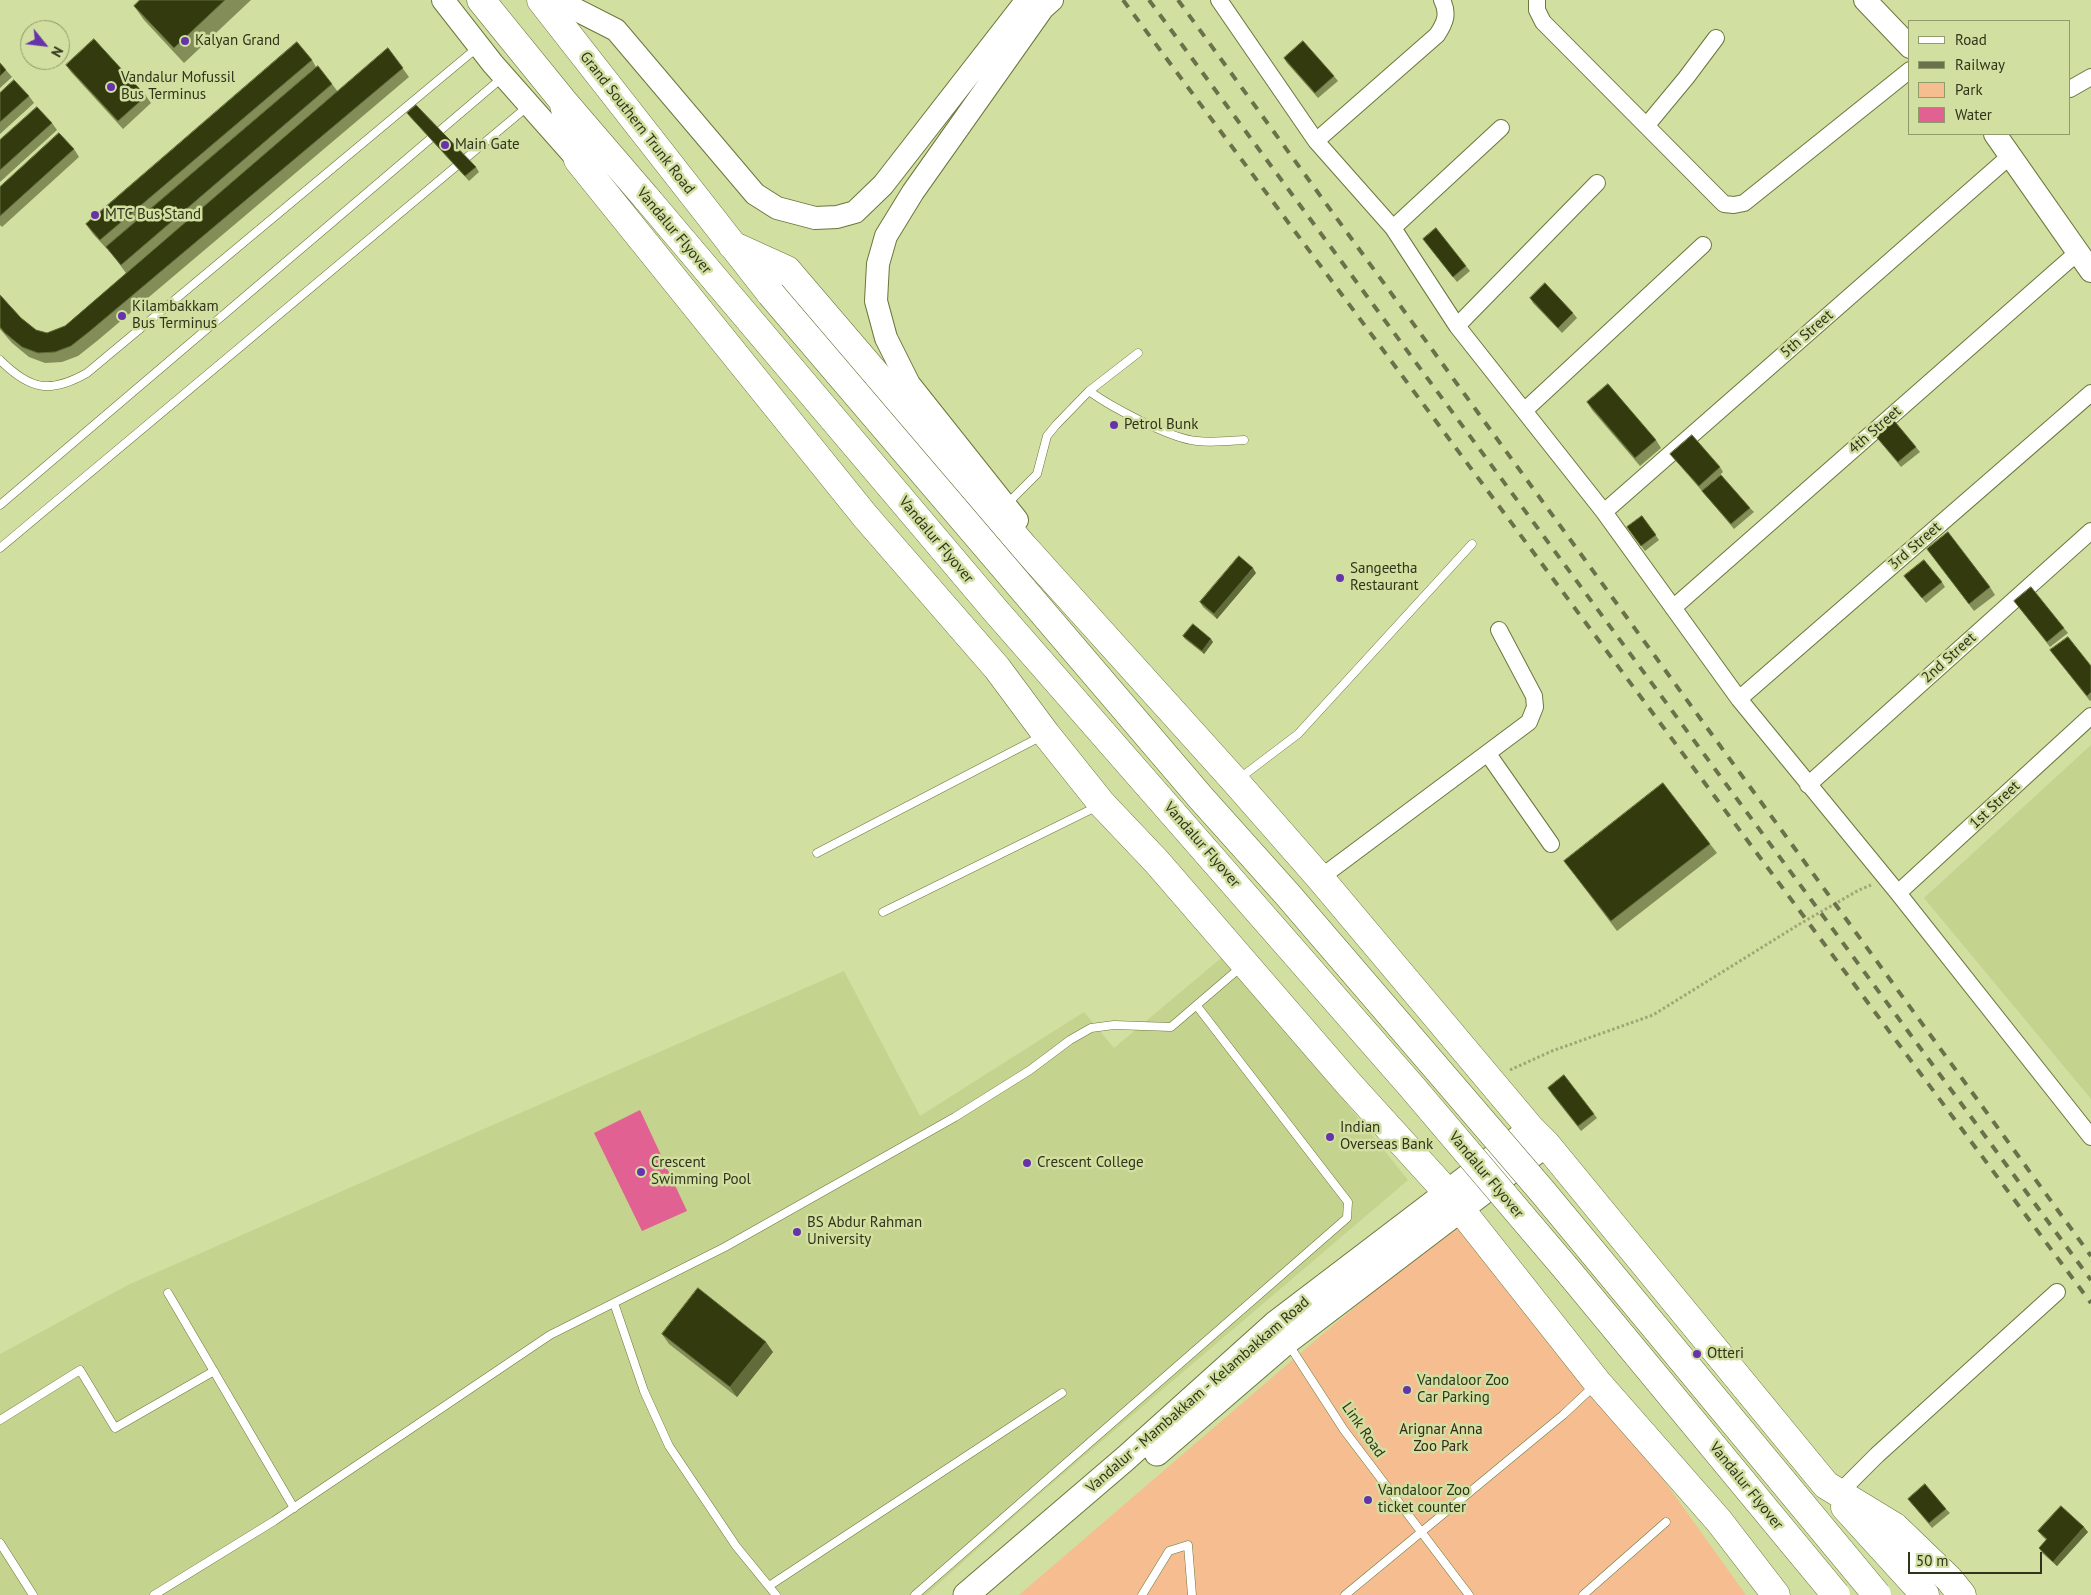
<!DOCTYPE html>
<html>
<head>
<meta charset="utf-8">
<style>
  body { margin:0 }
  #map { position:relative; width:2091px; height:1595px; overflow:hidden; background:#d1dfa0; font-family:"PT Sans",sans-serif }
  canvas { display:block }
  .legend { position:absolute; left:1908px; top:20px; width:162px; height:115px; box-sizing:border-box; background:#d1dfa0; border:1px solid #909b6b; margin:0; padding:6px 9px; list-style:none; font-size:15px; color:#2f341b }
  .legend li { display:flex; align-items:center; gap:10px; height:25px }
  .legend b { width:25px; border:1px solid #909b6b }
  .north { position:absolute; left:20px; top:20px; width:50px; height:50px; box-sizing:border-box; background:#d1dfa0; border:1px solid #909b6b; border-radius:50%; rotate:119deg; font-size:14px; font-weight:700; line-height:20px; text-align:center; color:#2f341b }
  .north::after { content:''; display:block; margin:auto; width:18px; height:22px; background:#6633ab; clip-path:polygon(50% 0,100% 100%,50% 72%,0 100%) }
  .scale { position:absolute; left:1908px; top:1552px; width:134px; height:22px; box-sizing:border-box; border:2px solid #2f341b; border-top:0; padding-left:6px; font-size:15px; line-height:18px; white-space:nowrap; color:#2f341b; -webkit-text-stroke:4px #d1dfa0; paint-order:stroke }
</style>
</head>
<body>
<div id="map">
<canvas width="2091" height="1595"></canvas>
<ul class="legend">
<li><b style="height:6px;background:#fff"></b>Road</li>
<li><b style="height:6px;background:#69724b"></b>Railway</li>
<li><b style="height:14px;background:#f6bd91"></b>Park</li>
<li><b style="height:14px;background:#e16192"></b>Water</li>
</ul>
<div class="north">N</div>
<div class="scale">50 m</div>
</div>
<script>
const ctx = document.querySelector('canvas').getContext('2d');
ctx.lineJoin = 'round';
function fillPath(path, color) { ctx.fillStyle = color; ctx.fill(path, 'evenodd'); }
function trace(path, color, width, dash) { ctx.strokeStyle = color; ctx.lineWidth = width; ctx.lineCap = dash ? 'butt' : 'round'; ctx.setLineDash(dash || []); ctx.stroke(path); }
function write(font, color, halo, rows, align = 'center') {
  ctx.font = font + ' "PT Sans",sans-serif'; ctx.lineWidth = 5; ctx.setLineDash([]); ctx.textBaseline = 'middle'; ctx.strokeStyle = halo; ctx.fillStyle = color; for (const [text, x, y, turn = 0] of rows) {
    ctx.save(); ctx.translate(x, y); ctx.rotate((+turn || 0) * Math.PI / 180); ctx.textAlign = isNaN(turn) ? turn : align; if (halo) ctx.strokeText(text, 0, 0); ctx.fillText(text, 0, 0); ctx.restore();
  }
}
const built = new Path2D(`
  M2091,745V1099L1924,898Z
  M1226,954L1408,1180L1034,1499L926,1595H0V1354L128,1285L844,971L920,1116L1084,1012L1114,1048Z`);
const green = new Path2D(`
  M1471,1211L1746,1595H1019L1331,1327Z`);
const water = new Path2D(`
  M640,1110L687,1211L642,1231L594,1133Z`);
const path = new Path2D(`
  M1510,1070L1552,1051L1653,1015L1798,925L1859,890L1871,885`);
const lane = new Path2D(`
  M0,360C30,390 50,394 87,373L478,47
  M1089,391C1111,407 1171,439 1197,441C1212,443 1229,441 1244,440
  M1007,504L1037,474L1047,436L1056,425L1089,391L1138,353
  M0,505L503,77
  M0,548L527,107
  M1240,778L1298,734L1472,544
  M817,853L1042,736
  M883,912L1098,806
  M168,1293L294,1508
  M614,1303L644,1391L669,1446L736,1546L776,1595
  M1289,1345L1344,1430L1469,1595
  M0,1420L80,1370L115,1428L214,1371
  M0,1543L33,1595
  M769,1586L1062,1393
  M154,1595L274,1521L550,1335L725,1247L955,1117L1030,1070L1070,1040L1091,1028L1114,1025L1171,1027L1241,967
  M915,1595L1347,1218L1348,1202L1197,1006
  M1142,1595L1169,1551L1188,1545L1192,1595
  M1345,1595L1563,1415L1594,1386
  M1583,1595L1666,1522`);
const street = new Path2D(`
  M1219,0L1316,141L1393,228L1457,326L1604,512L1739,699L1898,893L2091,1137
  M1537,0V10L1543,22L1724,204L1734,205L1744,203L1910,70
  M2070,89L2091,77
  M1647,125L1686,78L1716,38
  M1316,141L1437,35C1445,23 1449,14 1442,0
  M1393,228L1501,128
  M1457,326L1597,183
  M1524,411L1703,245
  M1604,512L2010,156
  M1673,608L2078,252
  M1739,699L2091,393
  M1488,754L1551,844
  M1808,785L2091,531
  M1320,878L1529,722L1535,707L1534,696L1499,630
  M1898,893L2091,716
  M1840,1492L1877,1455L2057,1292`);
const secondary = new Path2D(`
  M443,0L493,64L578,160
  M557,0L616,30L755,194L777,208L815,218L837,217L855,212L883,185L1027,0
  M1865,0L1910,47
  M1995,134L2091,271
  M1017,520L909,384L886,338L876,301L878,264L886,236L913,192L1043,8L1052,0`);
const primary = new Path2D(`
  M1157,1453L1286,1342L1546,1144
  M966,1595L1126,1458L1275,1324L1531,1129`);
const highway = new Path2D(`
  M481,0L563,101L648,200
  M541,0L771,294
  M563,101L578,160L865,516L997,668L1046,734L1102,804L1157,862L1348,1083L1446,1191L1597,1382L1719,1521L1776,1595
  M732,245L787,270L1024,547L1235,781L1320,878L1531,1129L1546,1144L1826,1485L1895,1527L1949,1579L1962,1595
  M1845,1507L1925,1595`);
const rail = new Path2D(`
  M1123,0L2091,1303
  M1149,0L2091,1280
  M1178,0L2091,1256`);
const highwayBridge = new Path2D(`
  M648,200L995,610L1412,1087L1569,1272L1836,1595
  M771,294L1201,798L1287,894L1542,1191L1877,1595`);
const wall = new Path2D(`
  M140,0H251L184,63L144,20L134,6Z
  M388,48L409,77L97,341L78,356L62,362L45,363L29,357L12,343L0,329V295L21,318L36,330L47,333L65,326L126,273L108,249H107L93,234L86,224L312,60L316,67L332,84L338,92Z
  M1284,58L1334,76L1338,81L1318,98L1287,63Z
  M0,63L12,77L0,88Z
  M66,65L146,96L151,103L123,129L71,72Z
  M0,93L29,96L34,103L0,134Z
  M407,113L476,167L479,172L469,181L411,118Z
  M52,123L57,130L0,182V140Z
  M74,149L79,157L2,227L0,225V187Z
  M1423,239L1466,266L1470,271L1457,282Z
  M1530,298L1573,313L1577,318L1562,333L1533,303Z
  M1587,402L1656,440L1661,448L1640,466L1592,410Z
  M1873,433L1916,447L1920,452L1901,467Z
  M1670,454L1720,467L1723,472L1702,491Z
  M1702,491L1750,508L1754,512L1734,529Z
  M1642,516L1659,540L1645,551L1627,527Z
  M1927,549L1990,587L1995,595L1974,611Z
  M1256,573L1217,619L1203,607L1200,602Z
  M1904,576L1942,582L1945,587L1926,603Z
  M2014,601L2064,628L2068,633L2050,647Z
  M1183,636L1213,642L1204,654L1185,639Z
  M2050,650L2091,666V700L2090,701Z
  M1710,844L1717,853L1617,931L1564,861Z
  M1551,1093L1594,1114L1597,1118L1581,1131Z
  M662,1334L773,1352L737,1397L669,1344Z
  M1908,1499L1946,1509L1950,1513L1932,1528Z
  M2038,1531L2088,1532L2057,1566L2042,1553L2039,1548L2046,1540L2042,1536Z`);
const shadedWall = new Path2D(`
  M1253,568L1256,573L1217,619L1214,614Z
  M1211,639L1213,642L1204,654L1202,651Z
  M766,1342L773,1352L737,1397L730,1387Z
  M2084,1527L2088,1532L2057,1566L2053,1562Z`);
const building = new Path2D(`
  M140,0H225L174,48L134,6Z
  M94,39L146,96L118,121L66,65Z
  M1303,41L1334,76L1315,93L1284,58Z
  M297,42L312,60L100,240L86,224Z
  M388,48L403,68L90,331L71,346L55,352L38,353L22,347L5,333L0,327V295L21,318L36,330L47,333L65,326Z
  M0,63L6,70L0,76Z
  M318,66L332,84L121,265L106,247Z
  M14,80L29,96L0,122V93Z
  M416,105L476,167L465,176L407,113Z
  M37,107L52,123L0,170V140Z
  M59,133L74,149L0,216V187Z
  M1436,228L1466,266L1453,277L1423,239Z
  M1545,283L1573,313L1558,328L1530,298Z
  M1608,384L1656,440L1635,458L1587,402Z
  M1891,417L1916,447L1898,462L1873,433Z
  M1692,435L1720,467L1699,486L1670,454Z
  M1721,475L1750,508L1731,524L1702,491Z
  M1642,516L1656,535L1641,546L1627,527Z
  M1948,532L1990,587L1969,604L1927,549Z
  M1239,556L1253,568L1214,614L1200,602Z
  M1924,560L1942,582L1922,598L1904,576Z
  M2031,587L2064,628L2047,642L2014,601Z
  M1193,624L1211,639L1202,651L1183,636Z
  M2068,637L2091,666V692L2087,696L2050,650Z
  M1663,783L1710,844L1611,921L1564,861Z
  M1564,1075L1594,1114L1578,1126L1548,1088Z
  M698,1288L766,1342L730,1387L662,1334Z
  M1925,1484L1946,1509L1929,1523L1908,1499Z
  M2061,1506L2084,1527L2053,1562L2039,1548L2047,1539L2038,1531Z`);
const markers = [
  [185,41,5,"#6633ab"],
  [111,87,5,"#6633ab"],
  [445,145,5,"#6633ab"],
  [95,215,5,"#6633ab"],
  [122,316,5,"#6633ab"],
  [1114,425,5,"#6633ab"],
  [1340,578,5,"#6633ab"],
  [1330,1137,5,"#6633ab"],
  [1027,1163,5,"#6633ab"],
  [641,1172,5,"#6633ab"],
  [797,1232,5,"#6633ab"],
  [1697,1354,5,"#6633ab"],
  [1407,1390,5,"#6633ab"],
  [1368,1500,5,"#6633ab"]
];
const poiNames = [
  ["Kalyan Grand",195,41],
  ["Vandalur Mofussil",121,78],
  ["Bus Terminus",121,95],
  ["Main Gate",455,145],
  ["MTC Bus Stand",105,215],
  ["Kilambakkam",132,307],
  ["Bus Terminus",132,324],
  ["Petrol Bunk",1124,425],
  ["Sangeetha",1350,569],
  ["Restaurant",1350,586],
  ["Indian",1340,1128],
  ["Overseas Bank",1340,1145],
  ["Crescent",651,1163],
  ["Swimming Pool",651,1180],
  ["Crescent College",1037,1163],
  ["BS Abdur Rahman",807,1223],
  ["University",807,1240],
  ["Otteri",1707,1354],
  ["Vandaloor Zoo",1417,1381],
  ["Car Parking",1417,1398],
  ["Vandaloor Zoo",1378,1491],
  ["ticket counter",1378,1508]
];
const streetNames = [
  ["Grand Southern Trunk Road",637,123,52],
  ["Vandalur Flyover",674,231,50],
  ["5th Street",1807,334,-41],
  ["4th Street",1875,430,-41],
  ["Vandalur Flyover",936,540,50],
  ["3rd Street",1915,546,-41],
  ["2nd Street",1949,658,-42],
  ["1st Street",1995,805,-43],
  ["Vandalur Flyover",1202,845,49],
  ["Vandalur Flyover",1486,1175,50],
  ["Vandalur - Mambakkam - Kelambakkam Road",1198,1395,-41],
  ["Link Road",1363,1430,55],
  ["Vandalur Flyover",1746,1486,51]
];
const parkNames = [
  ["Arignar Anna",1441,1430],
  ["Zoo Park",1441,1447]
];
fillPath(built, '#c4d38d');
fillPath(green, '#f6bd91');
fillPath(water, '#e16192');
trace(lane, '#6b773c', 9);
trace(street, '#6b773c', 18);
trace(secondary, '#6b773c', 24);
trace(primary, '#6b773c', 27);
trace(highway, '#6b773c', 29);
trace(path, '#9ca775', 3, [2.5, 2.5]);
trace(lane, '#fff', 8);
trace(street, '#fff', 16);
trace(secondary, '#fff', 22);
trace(primary, '#fff', 25);
trace(highway, '#fff', 28);
trace(rail, '#69724b', 4, [9, 9]);
trace(highwayBridge, '#6b773c', 29, []);
trace(highwayBridge, '#fff', 28);
fillPath(wall, '#828d57');
fillPath(shadedWall, '#626c3a');
fillPath(building, '#333b0e');
trace(building, '#626c3a', 1);
for (const [x, y, r, color] of markers) { const dot = new Path2D(); dot.arc(x, y, r, 0, 2 * Math.PI); ctx.fillStyle = color; ctx.fill(dot); trace(dot, '#d1dfa0', 2); }
write('15px', '#2f341b', '#d1dfa0', poiNames, 'left');
write('15px', '#2f341b', '#d1dfa0', streetNames);
write('15px', '#392617', '#d1dfa0', parkNames);
</script>
</body>
</html>
